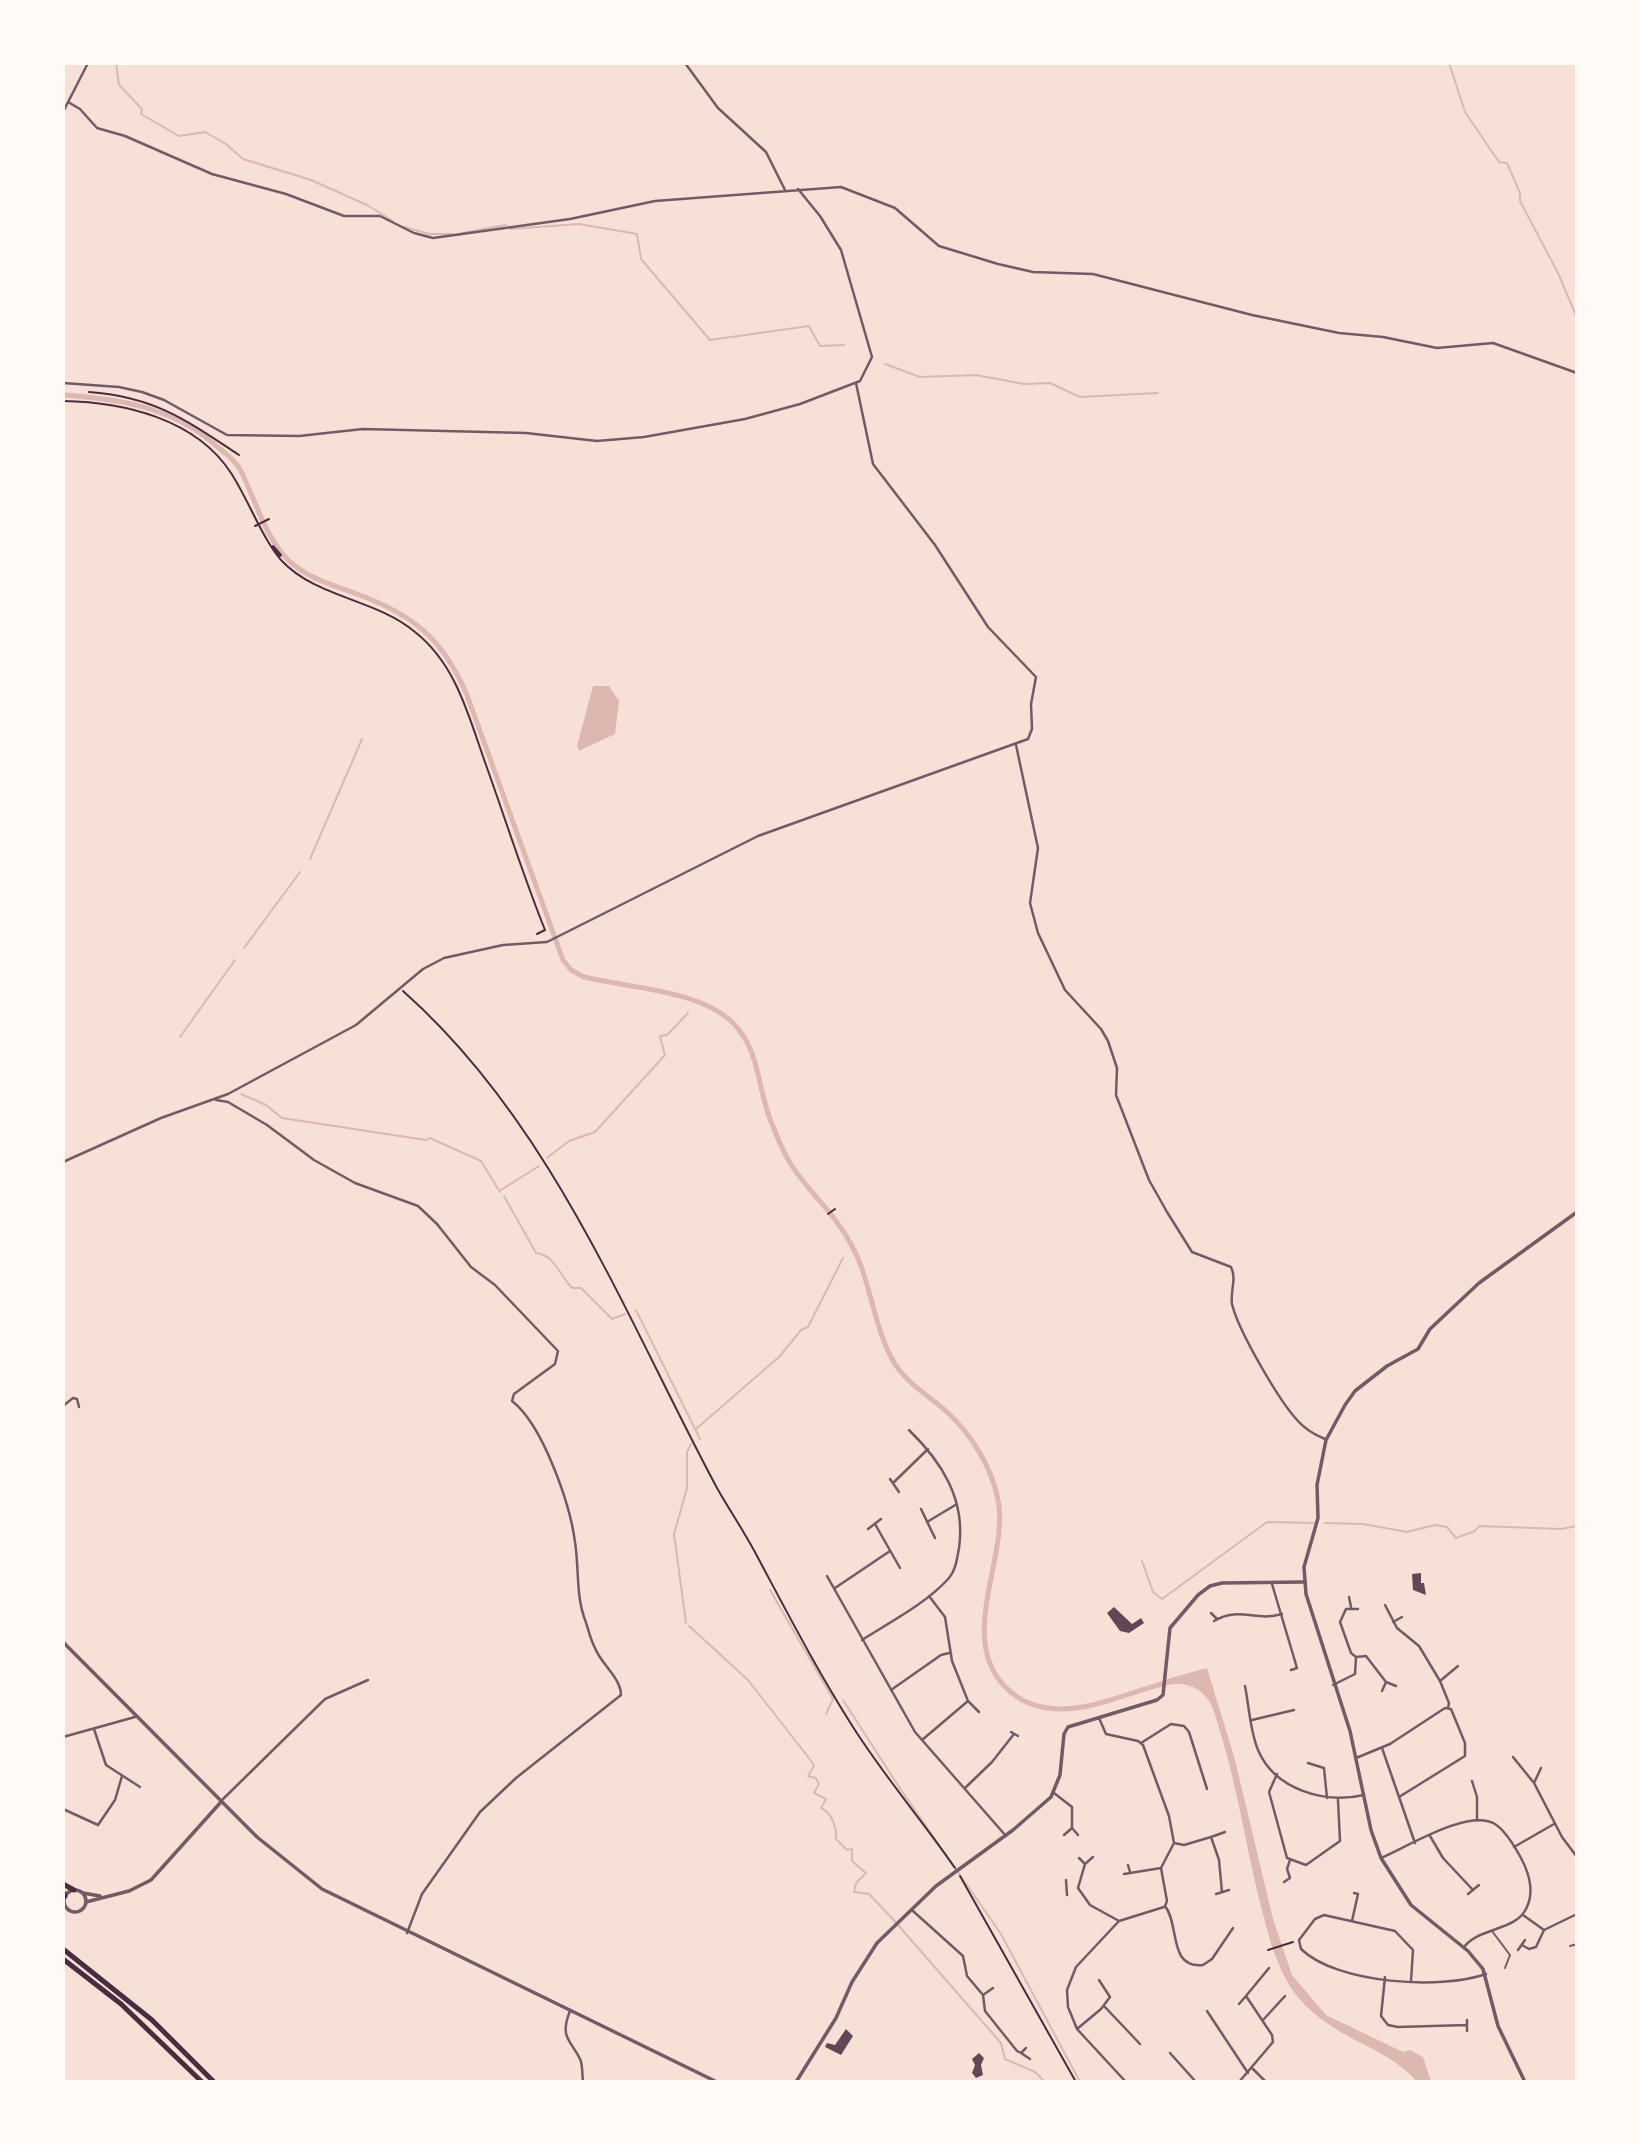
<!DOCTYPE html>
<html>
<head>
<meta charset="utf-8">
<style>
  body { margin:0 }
  #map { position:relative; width:1640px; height:2145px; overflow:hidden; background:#f7e1d7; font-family:"PT Sans",sans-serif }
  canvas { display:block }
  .frame { position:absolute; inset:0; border:65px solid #fffaf5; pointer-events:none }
</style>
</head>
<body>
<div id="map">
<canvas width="1640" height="2145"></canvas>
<div class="frame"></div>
</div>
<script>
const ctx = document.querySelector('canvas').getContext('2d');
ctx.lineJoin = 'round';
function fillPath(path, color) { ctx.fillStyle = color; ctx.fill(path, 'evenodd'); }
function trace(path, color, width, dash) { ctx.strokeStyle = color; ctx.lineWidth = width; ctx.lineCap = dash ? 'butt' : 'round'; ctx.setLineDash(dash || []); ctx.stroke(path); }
const water = new Path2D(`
  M593,686H609L619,701L615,734L579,751L577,746Z
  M1207,1668L1235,1760L1273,1919L1292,1975L1326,2015L1403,2052L1410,2050L1423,2057L1431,2082H1417C1401,2063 1382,2054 1361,2043C1298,2010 1282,1987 1264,1918C1247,1856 1239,1792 1220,1731C1216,1720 1214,1706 1206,1697C1196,1685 1182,1682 1167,1685V1679Z`);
const stream = new Path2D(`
  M116,63L119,85L142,109L141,114L179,136L205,132L226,144L243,159L311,180L367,205L393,221
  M1449,63L1465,112L1499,162L1507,163L1520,193V201L1558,273L1577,318
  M404,227L430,234H453
  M510,229L579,224L637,234L641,259L710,340L809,326L820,346L844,345
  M462,233L506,225
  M885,364L920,377L976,375L1024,384L1050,383L1080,397L1158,393
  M310,859L362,739
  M244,948L300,872
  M180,1037L235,960
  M241,1094L266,1105L282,1118L426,1140L430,1138L481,1161L500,1192
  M547,1158L569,1141L595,1132L665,1055L660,1036L667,1035L688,1013
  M501,1190L539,1166
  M504,1196L536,1253C555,1255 560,1276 572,1288H581L612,1319L625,1314
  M636,1310L700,1439
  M696,1429L780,1356L801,1330L808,1327L843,1258
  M1325,1523L1363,1524L1407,1532L1435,1525L1447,1527L1456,1538L1475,1531L1479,1526L1561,1529L1577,1526
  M1142,1561L1153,1592L1162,1599L1267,1522L1314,1523
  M770,1590L833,1699L826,1714
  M686,1623L674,1534L687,1488V1452L691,1444
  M689,1626L748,1680L812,1762L814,1766L808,1776L816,1778L819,1784L814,1793L826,1799L821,1808C832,1813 837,1828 836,1839L847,1850L852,1849V1861L866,1873L856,1883L854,1892L869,1894L891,1917L1001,2043L1005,2059L1035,2072L1045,2082
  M843,1700L901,1790L1001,1934L1080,2082`);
const canal = new Path2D(`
  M63,395C118,399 169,406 213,443C223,452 236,460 242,473C256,502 268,545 294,565C313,580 335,586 357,594C414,615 443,639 467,695L563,960L571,970L584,977C630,988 700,990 733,1023C761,1051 757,1090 772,1124C777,1137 783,1151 790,1163C809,1193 835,1213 852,1246C872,1283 873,1328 895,1364C908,1384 929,1396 947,1412C971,1434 992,1467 998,1500C1010,1558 952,1645 1012,1693C1060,1731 1124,1691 1174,1681`);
const building = new Path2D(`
  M1421,1573V1583H1424L1426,1595L1413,1590L1412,1574Z
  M1114,1607L1132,1624L1141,1618L1144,1623L1129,1633L1120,1631L1107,1613Z
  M846,2029L853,2036L841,2055L825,2047L827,2043L835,2045Z
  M979,2053L984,2058L981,2065L983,2075L976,2078L972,2073L975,2065L972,2059Z`);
const path = new Path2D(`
  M89,392C155,397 186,420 239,455
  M63,401C124,402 196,419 231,473C248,499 262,538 281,560C316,598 376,599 415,632C457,665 469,718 486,765C505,818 522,872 543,925L545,930L537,934
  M255,526L269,519
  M273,546L281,555L280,556Z
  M403,991C552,1123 625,1316 717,1488C730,1511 745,1533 757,1556C788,1614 818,1672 853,1727C884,1776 922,1820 955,1868
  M828,1214L835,1209
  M960,1876L1076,2082
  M1268,1950L1293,1942`);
const service = new Path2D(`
  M1492,1931L1510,1955L1505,1968
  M1570,1946L1577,1944`);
const minor = new Path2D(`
  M685,63L718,108L766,152L785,190
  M68,102L80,109L97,128L125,136L212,174L286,194L344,216H380L414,233L433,238L570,219L655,201L841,187L895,208L939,246L998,264L1033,272L1093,274L1252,315L1339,333L1383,337L1437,348L1493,343L1577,373
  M63,112L88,63
  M63,383L119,387L142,392L164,400L227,435L299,436L363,429L526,433L597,441L644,437L745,419L800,404L860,381L872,357L841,250L820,216L798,189
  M1016,745L1038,848L1030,903L1038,933L1065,990L1101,1029L1108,1041L1117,1068L1116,1095L1149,1180L1167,1212L1192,1252L1231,1267C1237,1279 1230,1291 1232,1304C1238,1330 1279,1401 1298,1421C1306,1430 1315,1435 1325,1439
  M216,1100L228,1102L267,1125L314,1160L355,1183L418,1206L437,1224L471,1267L495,1285L558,1351L555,1364L514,1394L512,1401C543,1425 570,1504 575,1542C579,1567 576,1593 584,1617C588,1627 590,1639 595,1648C601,1664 621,1678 621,1695L516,1778L480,1812L422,1894L407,1933
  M63,1162L161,1118L228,1094L356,1025L423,969L444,958L503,945L547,942L758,836L1028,739L1032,729L1031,704L1036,677L988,627L935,545L873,464L856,383
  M63,1406L73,1398L77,1399L79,1407
  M890,1479L899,1492
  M893,1483L928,1449
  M921,1509L935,1538
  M927,1522L957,1504
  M875,1524L900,1568
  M63,1525V1527
  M868,1529L881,1519
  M827,1576L915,1732L1006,1836
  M1272,1584L1297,1668L1291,1670
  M835,1588L890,1551
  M1349,1597L1351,1607
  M1385,1605L1397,1628L1419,1646L1440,1681
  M1211,1613L1217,1619
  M1214,1621C1239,1606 1256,1622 1282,1614
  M1393,1622L1402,1617
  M862,1640C890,1622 927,1603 949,1578C956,1570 957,1558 959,1548C966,1500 942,1462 909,1430
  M1356,1657L1366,1656L1386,1682L1396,1686
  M1333,1685L1355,1674L1356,1657L1351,1653L1340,1622L1346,1609H1358
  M1245,1686C1249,1706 1250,1731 1258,1750C1275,1790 1325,1804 1364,1795
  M891,1690L941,1655L949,1653
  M1382,1691L1386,1682
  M969,1702L979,1712
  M1448,1708L1449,1703L1440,1681L1458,1666
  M1099,1718L1106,1734L1138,1741L1143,1745L1169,1816L1174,1843
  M1252,1720L1294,1710
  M94,1729L106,1765L140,1787
  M1011,1732L1018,1736
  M63,1737L135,1717
  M922,1740L968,1701L952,1661L945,1617L929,1596
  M1141,1743L1171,1724L1184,1726L1189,1732L1207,1789
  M1382,1748L1415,1843
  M1513,1757L1534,1783
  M1356,1758L1390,1744L1445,1708L1451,1709L1465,1743V1756L1399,1797
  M1308,1763L1324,1768L1327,1798
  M1541,1768L1534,1783L1562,1837L1577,1857
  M1277,1774L1269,1792L1287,1858L1306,1865L1340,1841L1338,1800
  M1472,1781L1477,1797V1819
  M965,1788L992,1762L1014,1734
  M1054,1793L1072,1807V1828L1078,1835
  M221,1801L325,1699L368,1680
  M63,1809L98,1825L115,1800L122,1776
  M1064,1835L1072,1828
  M1430,1836L1443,1858L1473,1890
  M1211,1837L1225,1832
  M1514,1847L1554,1824
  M1093,1857L1085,1864L1078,1888L1090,1905L1119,1921
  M1079,1858L1085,1864
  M1381,1858C1407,1847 1469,1808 1495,1824C1506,1831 1515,1847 1521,1858C1529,1873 1535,1892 1526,1909C1515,1931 1480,1927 1464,1947
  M1128,1865L1130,1872
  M1124,1874L1161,1868
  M1066,1880L1067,1895
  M1284,1882L1290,1878L1287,1869L1290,1860
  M1222,1892L1219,1860L1211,1837L1184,1845L1174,1843L1161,1868L1167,1901L1165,1906C1180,1925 1168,1969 1203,1965L1212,1959L1233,1928
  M1216,1894L1229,1890
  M1468,1894L1479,1885
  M913,1911L963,1956L967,1976L983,1995L985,2011L1017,2051L1021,2053L1026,2048
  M1523,1915L1544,1930L1577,1914
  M1352,1921L1358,1894L1354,1893
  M1522,1945L1529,1949L1536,1947L1544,1930
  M1518,1950L1525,1940
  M1385,1977L1381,2016L1388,2025L1398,2027L1467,2025
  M1411,1981L1413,1950L1395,1931L1324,1915L1315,1919L1299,1940L1301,1949C1337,1984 1441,1990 1486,1974
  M983,1995L993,1988
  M1239,2004L1246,1996
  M1104,2006L1140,2044
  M570,2011C559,2038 571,2040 580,2059C583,2065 582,2075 583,2082
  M1207,2011L1248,2073
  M1263,2020L1285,1996
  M1467,2020V2031
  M1077,2029L1101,2009L1110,1997L1099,1980
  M1021,2053L1030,2059
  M1170,2053L1196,2082
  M1253,2069L1266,2082
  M1126,2082L1077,2029L1068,2007L1067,1990L1076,1967L1119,1921L1164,1907
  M1239,2082L1273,2042L1272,2035L1246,1996L1269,1968`);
const tertiary = new Path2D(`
  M63,1642L257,1837L322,1889L717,2082
  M64 1901a11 11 0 1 1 22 0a11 11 0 1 1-22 0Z
  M83,1893L100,1896
  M86,1902L129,1891L151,1880L221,1802
  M796,2082L836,2018L852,1982L877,1943L936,1886L1013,1830L1051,1797L1060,1775L1064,1734L1068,1727L1157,1700L1163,1695L1170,1628L1198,1595L1210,1586L1222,1583L1303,1582
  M1525,2082L1498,2026L1483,1969L1468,1951L1411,1905L1381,1858L1371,1830L1350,1731L1306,1594L1304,1567L1318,1518L1317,1485L1326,1440L1345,1405L1355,1391L1387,1366L1418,1349L1430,1329L1479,1283L1577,1212`);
const trunk = new Path2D(`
  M63,1884L74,1890
  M63,1892L65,1896
  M63,1949L152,2020L214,2082
  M63,1959L121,2004L202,2082`);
fillPath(water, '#dcb8b0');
trace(stream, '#dcb8b0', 2);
trace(canal, '#dcb8b0', 5);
fillPath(building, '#644757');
trace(path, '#4a2c40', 2);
trace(service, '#755966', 2);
trace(minor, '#755966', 2.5);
trace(tertiary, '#755966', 3.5);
trace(trunk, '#4a2c40', 5);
</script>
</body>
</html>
